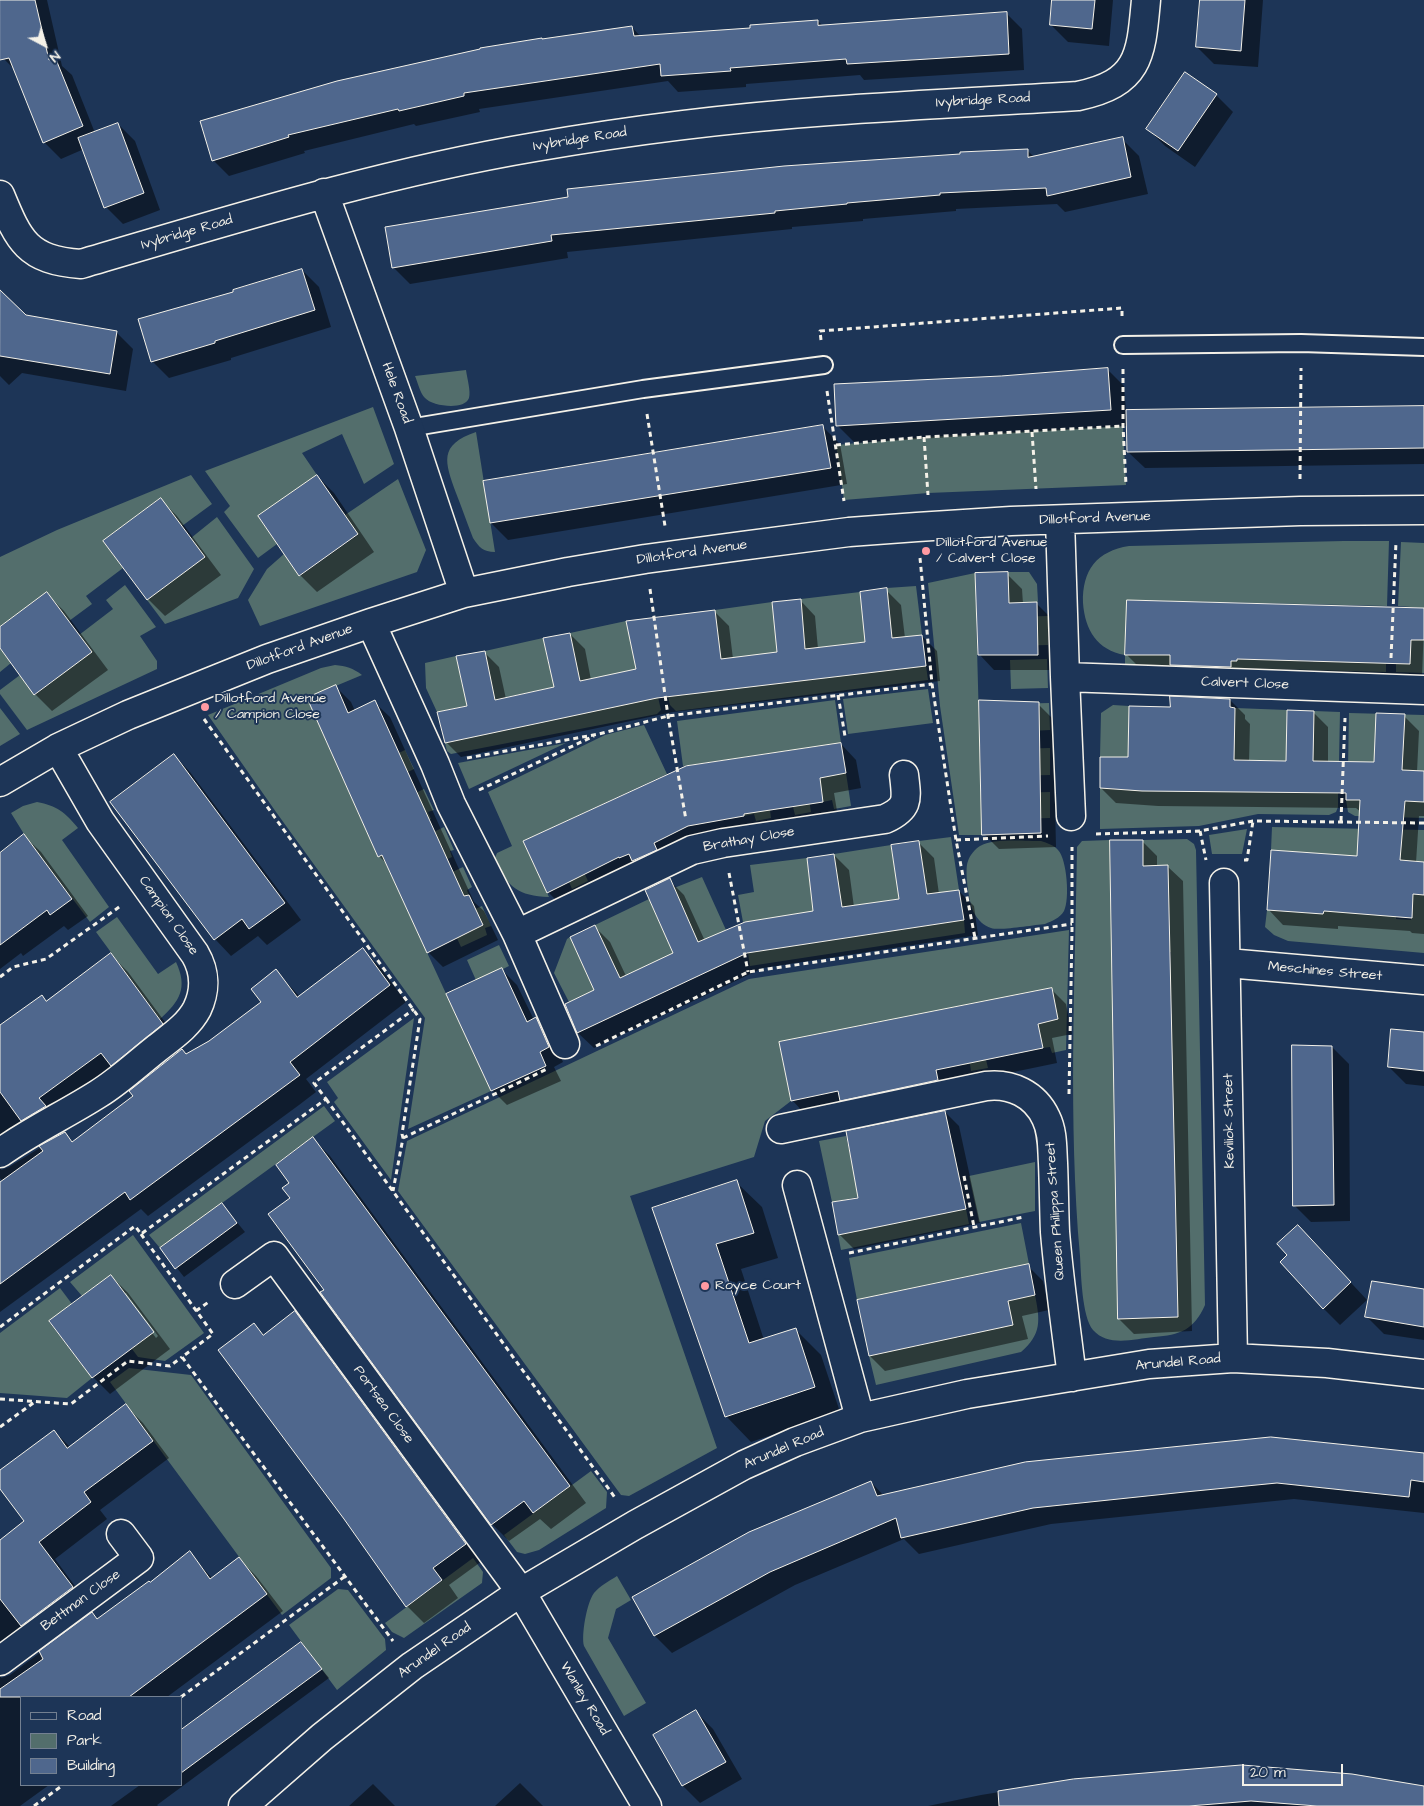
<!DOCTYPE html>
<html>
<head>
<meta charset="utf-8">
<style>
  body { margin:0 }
  #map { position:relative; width:1424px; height:1806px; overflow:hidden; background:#1d3557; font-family:"Architects Daughter",sans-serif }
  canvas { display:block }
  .legend { position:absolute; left:20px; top:1696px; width:162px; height:90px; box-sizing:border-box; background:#1d3557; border:1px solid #738091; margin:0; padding:6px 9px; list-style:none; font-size:15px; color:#f4f1e8 }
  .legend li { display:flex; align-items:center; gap:10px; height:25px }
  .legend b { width:25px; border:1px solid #738091 }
  .north { position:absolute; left:20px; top:20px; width:50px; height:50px; -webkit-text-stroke:4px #1d3557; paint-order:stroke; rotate:140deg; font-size:14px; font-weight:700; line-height:20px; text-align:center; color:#f4f1e8 }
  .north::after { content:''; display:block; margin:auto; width:18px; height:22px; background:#f4f1e8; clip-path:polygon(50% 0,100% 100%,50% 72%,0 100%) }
  .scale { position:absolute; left:1242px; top:1764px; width:101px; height:22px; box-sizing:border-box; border:2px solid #f4f1e8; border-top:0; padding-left:6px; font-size:15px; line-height:18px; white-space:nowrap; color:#f4f1e8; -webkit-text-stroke:4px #1d3557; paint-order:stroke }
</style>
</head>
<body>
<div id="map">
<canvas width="1424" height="1806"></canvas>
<ul class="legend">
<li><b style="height:6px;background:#1d3557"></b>Road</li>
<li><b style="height:14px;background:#536e6c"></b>Park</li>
<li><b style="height:14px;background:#4f678d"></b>Building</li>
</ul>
<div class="north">N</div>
<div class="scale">20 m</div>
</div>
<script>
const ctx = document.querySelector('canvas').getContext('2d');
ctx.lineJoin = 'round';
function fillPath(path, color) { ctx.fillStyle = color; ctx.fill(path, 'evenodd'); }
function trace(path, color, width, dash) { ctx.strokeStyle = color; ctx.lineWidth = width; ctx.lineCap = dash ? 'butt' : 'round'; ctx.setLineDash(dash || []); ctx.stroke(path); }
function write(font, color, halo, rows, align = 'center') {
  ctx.font = font + ' "Architects Daughter",sans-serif'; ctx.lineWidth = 4; ctx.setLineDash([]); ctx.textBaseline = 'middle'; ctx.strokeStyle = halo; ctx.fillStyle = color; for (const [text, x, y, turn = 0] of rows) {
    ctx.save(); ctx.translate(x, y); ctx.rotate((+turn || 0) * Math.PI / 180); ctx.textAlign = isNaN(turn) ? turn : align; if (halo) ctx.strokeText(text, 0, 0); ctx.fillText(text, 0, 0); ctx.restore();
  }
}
const green = new Path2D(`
  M466,370C467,378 471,391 469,398C464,411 432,406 425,398C420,393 418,383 415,376Z
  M373,407L394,464L364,484L342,434L302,453L317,475L258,516L277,544L258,558L224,512L230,506L205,471Z
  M1123,426L1126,485L928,493L844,500L836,445L924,437Z
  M476,432L495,552C483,552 479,547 473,538C467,523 462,508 456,493C445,462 438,445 476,432Z
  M191,475L212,504L182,526L160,498L103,541L123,568L86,596L92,604L69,621L47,592L0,627V557L57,530Z
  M398,479L426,550L417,572L260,626L248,600L267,569L284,554L300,576L358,535L345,515Z
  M217,517L254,569L238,598L165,624L147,600L204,557L191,538Z
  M1344,541H1389L1387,606L1128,600L1125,655H1141L1142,632L1255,660H1270L1298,636V661L1313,662L1314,637L1386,638V672L1125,665V655C1097,650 1085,630 1083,603C1082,570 1097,551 1129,546Z
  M1401,542L1424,543V608L1398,606Z
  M1008,572H1029L1037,584L1038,602L1009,603Z
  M975,573L982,835H959L940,706L928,583Z
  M125,585L156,627L140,636L157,661V669L27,730L0,694V690L20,675L35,695L91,652L79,635L113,609L106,600Z
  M916,586L922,635L665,666L659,617L688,613L691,640L718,636L715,610L772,602L775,630L803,627L801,599L860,592L863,619L876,617L887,588Z
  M1048,616V645L1010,646V617Z
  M626,621L651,666L437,712L426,688L425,663L456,656L462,684L490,679L485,651L543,638L549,666L576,660L570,633Z
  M1411,640H1424V673L1396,672V664H1410Z
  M0,648L11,663L0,672Z
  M1047,659L1048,688L1011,689L1010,660Z
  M335,665C346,666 353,668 362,675L307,698L378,857L382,855L491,1091L408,1129L425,1018L276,812L208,715L321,668Z
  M926,666L928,680L676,711L670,705L668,696Z
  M928,689L933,723L848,734L843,699Z
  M658,697L661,710L657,714L451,754L447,751L445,743Z
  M835,700L841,743L683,766L677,721Z
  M1049,703L1050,730L1012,732L1011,704Z
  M1113,705L1129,706V732L1155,733L1156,707H1206L1234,736L1235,708L1287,710L1286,738H1300L1314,711L1340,712L1339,762L1100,757L1101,713Z
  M0,708L20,734L0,746Z
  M1349,713L1424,715V771L1348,768Z
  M644,725L667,774L523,841L549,897C518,896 508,887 494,860L497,853L512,846L488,792L605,735Z
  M566,743L469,789L458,763Z
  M1050,748V775L1013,776L1012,749Z
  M405,750L414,769L408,772L410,778L384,791L372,766Z
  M846,773L851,806L834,809L832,800L823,802L820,778Z
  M806,780L811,812L795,815L793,807L783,808L780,784Z
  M767,786L771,818L756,821L754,814L744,816L741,791Z
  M1100,788L1338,793V807L1336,812L1329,815L1258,814L1199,826L1100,829Z
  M424,789L434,810L428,812L431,819L402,832L390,805Z
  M1050,792V818L1014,819L1013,793Z
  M1346,800L1424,802V818L1355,816L1348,812Z
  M37,802C57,806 65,812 78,828L62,840L109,907L90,922L24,834L11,813L23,806Z
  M444,827L454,850L450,851L452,857L425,869L413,842Z
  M1272,827L1424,830V862L1400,860L1401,848L1357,857L1271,850Z
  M1247,829L1242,854H1212L1209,835Z
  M951,837L959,890L743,922L738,895L754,892L750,865L807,858L810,884L838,881L834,854L891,845L895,871L923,868L919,841Z
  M1187,839L1194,844L1196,850L1205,1305C1194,1330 1180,1335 1154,1337C1134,1339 1108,1347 1093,1330C1082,1317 1081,1274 1080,1256C1068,1120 1075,983 1077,847L1082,841L1110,840L1118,1319L1177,1317L1174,1166L1145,1015L1172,1014L1171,996L1145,997V970H1171V952H1144L1170,925L1169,908H1144L1143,884L1168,883V866H1143V840Z
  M1041,841C1047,843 1054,845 1058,850C1067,859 1070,900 1064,911C1060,918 1052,921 1045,924C1033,925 1000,931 991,928C984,926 978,920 974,913C969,904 964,870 968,861C970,855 975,849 980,846C993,838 1025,841 1041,841Z
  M574,851L588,881L572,889L569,882L560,887L549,863Z
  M463,867L472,887L467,890L469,896L443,908L431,882Z
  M702,877L726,930L569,1002L554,973L567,939L570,937L582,962L607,950L595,925L649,899L660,924L673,919L674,888Z
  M1326,888L1355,890L1354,913L1368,915L1397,893L1396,919L1411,920L1413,894L1424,895V953L1288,941L1274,935L1265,927L1267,910L1323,914Z
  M482,906L491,926L485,928L487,935L461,947L449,921Z
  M117,917L158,974L176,962C188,988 180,1001 160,1019L96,932Z
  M964,920L965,933L750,966L748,953Z
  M1069,930L1066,1050L1052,1053L1050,1047L1043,1048L1038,1024L1058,1019L1052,988L779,1042L791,1101L765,1121L754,1157L630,1196L717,1448L629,1496L621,1495L398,1191L407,1141L749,979Z
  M499,945L509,966L503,969L505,975L479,987L467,960Z
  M414,1018L391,1180L334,1102L338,1098L327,1082Z
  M980,1035L988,1068L971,1071L970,1064L963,1065L957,1040Z
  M324,1106L335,1121L160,1248L149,1235Z
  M846,1136L852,1164L953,1144L959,1178L832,1202L819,1141Z
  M1035,1162V1211L979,1222L969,1176Z
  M966,1209L969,1224L841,1250L838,1235Z
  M1021,1223L1029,1264L857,1300L849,1258Z
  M133,1235L204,1333L165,1361L138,1357L132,1349L153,1332L111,1275L82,1296L70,1282Z
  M60,1288L72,1304L49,1322L92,1378L67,1398L0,1393V1333Z
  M1035,1295C1040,1320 1042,1334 1021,1352L876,1385L869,1356L885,1353L880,1328L908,1322L914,1347L930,1343L924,1318L951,1313L957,1338L973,1334L967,1309L997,1328L1013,1325L1008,1301Z
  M129,1368L191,1375L331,1568V1578L282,1615L110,1382Z
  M591,1471L607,1492L606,1508L539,1550L525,1554L517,1552L504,1535Z
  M473,1558L483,1572L482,1583L404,1638L392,1632L385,1623Z
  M617,1576L631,1600L616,1609L608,1638L646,1703L624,1716L584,1646C581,1635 587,1602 594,1593C600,1586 609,1581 617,1576Z
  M338,1589L348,1590L385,1639L386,1650L337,1690L289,1625Z`);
const shadow = new Path2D(`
  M0,0H47L62,66L72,75L95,133L118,124L135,141L160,210L123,224L106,207L84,149L61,159L44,142L15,70L4,59L0,42Z
  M1054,0H1113L1109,46L1068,42L1051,25Z
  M1202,0H1263L1258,67L1214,64L1197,47Z
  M1006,13L1022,29L1024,70L864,80L860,75L746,84V87L678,92L668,81L479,109L480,112L416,126L414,124L304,151L305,153L229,176L213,160L543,41L632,27L641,37L752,29L818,21L823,26Z
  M1185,74L1216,95L1233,112L1195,167L1165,146L1148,129Z
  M1122,139L1139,156L1148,194L1065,212L1057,204L956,209V211L863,219V221L792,227V229L567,252L568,258L410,284L393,267L387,228L1027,150L1034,157Z
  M302,270L319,287L331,327L231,358V360L169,378L152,361L235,293Z
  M0,292L25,317L116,332L133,349L126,391L22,373L9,385L0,376Z
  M1107,369L1124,386L1126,411L1424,408V464L1145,468L1128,452V426L855,443L838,426L1001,377Z
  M823,427L840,444L847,484L508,540L491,523Z
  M317,476L334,493L374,552L317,592L300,575L259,516Z
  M160,499L177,516L221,575L165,616L148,599Z
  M1007,574L1022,589L1023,604L1036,603L1051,618L1052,670H994L979,654Z
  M886,590L901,605L905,638L922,636L937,651L940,681L673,712L461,757L446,742L468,707L484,652L499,667L506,699L555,688L570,634L585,649L591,680L638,670L714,611L729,626L733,659L779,654L800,600L815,616L818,649L866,643Z
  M47,594L64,611L108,670L52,711L35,694L0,646V628Z
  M1424,623L1422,678L1142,670L1127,655Z
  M336,687L351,702L355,711L374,702L390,717L474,902L484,911L498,940L443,967L428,952L388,865L379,856L308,699Z
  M1230,700L1245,715V719L1250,724L1249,762H1287L1313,712L1328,727V763H1376L1404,716L1419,731L1417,772H1424V816H1419L1416,863L1424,864V934L1412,933L1410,931L1338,926V929L1283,925L1268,909L1359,857L1361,812L1356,808L1158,806L1116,803L1101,788L1129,758L1171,708Z
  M1038,704L1053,719L1056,847L999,849L984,834Z
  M841,744L856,760L861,788L834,793L838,817L634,872L563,907L548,892Z
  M174,755L190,772L301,920L267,945L258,936L231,956L215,939Z
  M24,836L41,852L88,916L68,930L64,926L23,956L21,953L0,969V854Z
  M1142,841L1157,856V867H1168L1183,881L1192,1331L1134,1334L1119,1319Z
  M919,843L934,858L939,894L959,891L974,906L978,935L763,968L594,1048L578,1033L566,1005L596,991L595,927L610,942L626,976L675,954L669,880L684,895L705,941L815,912L834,855L849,870L854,907L900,900Z
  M363,950L380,967L406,1002L306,1079L316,1092L299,1105L148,1216L141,1209L0,1312V1183L2,1181L0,1178V1027L42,996L47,1002L111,955L128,972L179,1041L3,1163L1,1170L9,1167L64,1133L73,1142L186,1055L209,1042L263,1002L276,971L300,997Z
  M502,970L517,985L534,1020L536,1019L551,1034L563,1062L554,1067L561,1081L507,1105L492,1090Z
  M1051,989L1066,1004L1072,1034L1052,1038L1057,1063L806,1115L792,1100Z
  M1424,1033V1086L1406,1084L1389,1067Z
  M1332,1047L1349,1064L1350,1221L1311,1222L1294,1205Z
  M945,1112L959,1126L980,1223L854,1249L839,1234L859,1199Z
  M313,1139L330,1156L586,1503L551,1529L540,1519L509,1541L492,1524L322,1293L325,1290L291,1184Z
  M736,1182L762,1207L778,1258L741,1269L764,1340L796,1330L821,1355L840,1412L751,1442L726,1416L653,1208Z
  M222,1204L245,1232L184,1277L162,1249Z
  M1314,1243L1367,1300L1340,1325L1323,1308Z
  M1028,1266L1043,1281L1049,1310L1022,1316L1028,1339L885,1371L870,1356Z
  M111,1276L128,1293L170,1349L110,1394L93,1377L51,1322ZM123,1293H126L158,1336L156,1338Z
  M1424,1290V1340L1384,1334L1367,1317Z
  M295,1313L312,1330L482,1561L449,1585L458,1598L424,1623L407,1606L254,1325L264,1335Z
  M126,1406L143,1423L169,1458L100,1510L107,1519L55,1559L89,1605L2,1672L1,1678L10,1675L92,1614L97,1620L150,1583L189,1553L213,1579L239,1559L256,1576L283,1611L167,1697H21V1785H49L20,1806H0V1540L26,1521L0,1486V1471L54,1431L70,1447Z
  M1424,1454V1513L1294,1499L1051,1524L919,1554L904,1539L795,1585L672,1653L655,1636L634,1598L871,1482L884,1496Z
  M301,1644L329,1678L157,1805L158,1806H111L140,1785H181V1732Z
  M696,1712L713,1729L742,1779L700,1803L683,1786L654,1735Z
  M1073,1780L1424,1787V1806H928L981,1795Z
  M520,1783L543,1806H495Z
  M373,1784L395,1806H349Z`);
const building = new Path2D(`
  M0,0H35L49,60L55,57L83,126L43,143L9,58L0,60Z
  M1052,0H1095L1092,29L1050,25Z
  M1200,0H1245L1241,51L1196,47Z
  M1007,12L1009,54L847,64L846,59L730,68L731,71L661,76L660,64L464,93V96L399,111L398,109L288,135L289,137L212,161L200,121L337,81L480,49V48L542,38V39L632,26L634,36L750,28V25L818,20V25Z
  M1185,72L1217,94L1178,151L1146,129Z
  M118,123L144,193L104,208L78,138Z
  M1123,137L1131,177L1047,196L1046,188L940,193V195L847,203V204L775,211V213L551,235L552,241L392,268L385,227L568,197L567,189L784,166L960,154V152L1028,149V157Z
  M302,269L315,310L215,341V343L151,362L138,319L233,292V290Z
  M0,290L26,315L117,331L110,374L0,356Z
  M1108,368L1111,410L836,426L834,384L1001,376Z
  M1424,406V448L1127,452L1126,410Z
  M823,425L831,468L490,523L483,481Z
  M317,475L358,534L299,576L258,516Z
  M161,498L205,557L147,600L103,541Z
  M1008,572L1009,603L1037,602L1038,655H978L975,573Z
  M887,588L892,638L922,635L926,666L657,698L445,743L437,712L467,706L456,656L485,651L495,700L554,687L543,638L570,633L580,681L636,669L626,621L715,610L721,659L777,652L772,602L801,599L805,649L865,642L860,592Z
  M47,592L92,652L34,695L0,648V627Z
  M1127,600L1424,608V640H1411L1410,664L1237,659V661H1231V667L1170,665V655H1125Z
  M336,685L348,713L375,700L464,896L469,895L483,925L427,953L382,855L378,857L307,698Z
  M1170,696L1230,699V707L1235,708L1234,760L1286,761L1287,710L1314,711L1313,761L1374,762L1376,713L1405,714L1402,770L1424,771V802L1405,801L1400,860L1424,862V895L1413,894L1412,918L1324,911L1323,914L1267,910L1271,850L1357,856L1360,800H1346V793L1142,791L1100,788V757H1128L1129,706L1170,707Z
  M979,700L1039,702L1041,833L982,835Z
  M841,743L846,773L820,778L823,802L744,814V816L688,826L654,843L657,850L632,861L629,854L619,858V857L547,893L523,841L686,766Z
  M174,754L285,903L249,929L242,919L214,940L110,802Z
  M24,834L72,899L50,915L47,910L0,945V853Z
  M1110,840H1143V866L1168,865L1178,1317L1118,1319Z
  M919,841L927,894L959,890L964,920L747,953L577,1033L565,1004L594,990L570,937L595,925L620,978L673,953L645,890L670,878L698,942L745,922L813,911L807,858L834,854L842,907L899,899L891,845Z
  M363,948L390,985L290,1062L300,1075L130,1200L125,1192L0,1284V1182L43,1151L39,1146L65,1132L72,1142L133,1096L129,1091L182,1049L186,1054L209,1041L261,1002L251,989L276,969L297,997Z
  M111,953L163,1024L111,1066L101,1053L39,1098L46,1106L21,1121L0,1092V1025L42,995L46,1001Z
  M502,968L527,1022L536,1017L549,1047L540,1052L546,1066L491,1091L446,994Z
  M1052,988L1058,1019L1038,1024L1043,1048L936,1070L938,1080L840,1101L838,1091L791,1101L779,1042Z
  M1391,1029L1424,1032V1071L1388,1067Z
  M1292,1045L1332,1046L1334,1205L1293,1206Z
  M945,1111L966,1209L838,1235L832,1202L858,1198L846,1131Z
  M313,1137L570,1486L533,1513L524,1501L491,1525L320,1292L324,1290L268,1214L290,1198L282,1188L289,1183L276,1165Z
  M737,1180L754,1233L716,1244L749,1343L796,1328L815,1387L725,1417L652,1208Z
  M222,1203L237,1223L175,1269L160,1248Z
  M1298,1225L1351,1282L1323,1309L1280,1262L1287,1255L1277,1244Z
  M1029,1264L1035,1295L1008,1301L1013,1325L869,1356L857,1300Z
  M111,1275L154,1332L92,1378L49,1321Z
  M1372,1281L1424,1289V1327L1365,1317Z
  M295,1311L466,1544L433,1568L442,1580L406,1607L344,1519L218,1350L254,1323L263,1335Z
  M126,1404L153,1441L84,1492L91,1502L39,1542L73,1587L21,1626L0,1599V1540L24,1521L0,1489V1470L54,1430L67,1448Z
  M1271,1437L1424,1453V1482L1411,1480L1409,1497L1277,1483L1185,1492L1033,1508L901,1538L896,1518L770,1572L654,1636L632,1597L749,1532L871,1481L877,1496L1025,1462Z
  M190,1551L210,1579L239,1557L267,1594L129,1697H0V1689L43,1659L39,1651L92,1612L97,1619L149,1581L150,1582Z
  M301,1642L322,1669L181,1773V1730Z
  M696,1710L726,1762L682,1786L653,1735Z
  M1242,1765L1352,1774L1424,1786V1806H1317L1251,1801L1189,1806H999L998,1791L1073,1779Z`);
const path = new Path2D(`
  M821,340L820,331L1122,308V320
  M1123,369V426L1126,485
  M827,391L844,501
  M647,414L665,526
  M1032,432L1036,489
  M924,437L928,495
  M836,445L924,437L1123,426
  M1300,479L1301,368
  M920,558L932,684L956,840L975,938
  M650,589L668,716L686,820
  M1391,658L1396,542
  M838,695L845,736
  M204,719L420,1019L402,1134L403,1138L393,1191
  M467,758L599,734L668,716L932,684
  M479,790L594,736
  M1341,821L1345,718
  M1200,831L1206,860
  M1096,834L1200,831L1253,821L1424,823
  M956,840L1048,836
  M1244,860H1247L1253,821
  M729,873L748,972
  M0,977L13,967L46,959L122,905
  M596,1046L748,972L1072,924
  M1069,1094L1072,930V847
  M326,1099L616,1499
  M403,1138L547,1069
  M964,1176L974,1227
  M141,1234L213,1334L182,1357L393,1641
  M849,1253L1024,1217
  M196,1311L210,1301
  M0,1327L135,1226L141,1234L326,1099L314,1083L414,1009
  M0,1399L71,1404L128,1361L170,1366L182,1357
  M0,1427L36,1401
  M181,1697L344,1577
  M34,1806L63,1785`);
const lane = new Path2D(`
  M1123,345L1301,343L1424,347
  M409,428L643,389L824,365`);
const street = new Path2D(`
  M324,193L409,428L464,593
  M0,195C19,241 27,260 81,264C231,220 381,173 535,147C632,130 731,118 829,111C912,105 995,101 1078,96C1140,83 1141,55 1146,0
  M1060,520L1065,677L1424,690
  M371,623L435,764L451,804L517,934L692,850L723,843L885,819C909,808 907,800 904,775
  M1065,677L1071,816
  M0,782L58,748L128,715L267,659L371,623L464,593L568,572L645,559L741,546L849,532L917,527L1011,521L1300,511L1424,510
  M1224,883L1233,1358
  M517,934L565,1044
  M1227,963L1424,980
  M781,1129L986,1086C1011,1083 1035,1094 1046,1118C1053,1132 1052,1148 1053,1163C1054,1186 1054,1209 1055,1232C1059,1280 1066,1328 1072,1377
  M0,1153C32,1130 65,1115 98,1094C119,1081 137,1064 156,1049C171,1037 188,1026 197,1009C206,990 205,971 195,954L100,821L58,748
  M797,1185L860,1418
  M235,1284L274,1256L521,1592L647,1806
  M0,1661L139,1558L121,1534
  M243,1806L322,1737L412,1666L521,1592L635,1525L744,1465L795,1442L860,1418L967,1394L1149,1364L1233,1358L1327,1363L1424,1374`);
const markers = [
  [926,551,5,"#ff9aa2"],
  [205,707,5,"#ff9aa2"],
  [705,1286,5,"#ff9aa2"]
];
const streetNames = [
  ["Ivybridge Road",983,101,-3],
  ["Ivybridge Road",580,140,-9],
  ["Ivybridge Road",187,233,-16],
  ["Hele Road",396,393,70],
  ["Dillotford Avenue",1095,519,-2],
  ["Dillotford Avenue",692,553,-8],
  ["Dillotford Avenue",300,648,-20],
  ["Calvert Close",1245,684,2],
  ["Brathay Close",749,840,-10],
  ["Campion Close",168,916,55],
  ["Meschines Street",1325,972,5],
  ["Keviliok Street",1230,1121,-91],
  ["Queen Philippa Street",1056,1211,-94],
  ["Arundel Road",1178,1363,-5],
  ["Portsea Close",383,1405,54],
  ["Arundel Road",784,1449,-23],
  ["Bettman Close",81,1601,-36],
  ["Arundel Road",435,1651,-35],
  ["Wanley Road",584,1699,59]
];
const poiNames = [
  ["Dillotford Avenue",936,543],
  ["/ Calvert Close",936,559],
  ["Dillotford Avenue",215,699],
  ["/ Campion Close",215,715],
  ["Royce Court",715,1286]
];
fillPath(green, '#536e6c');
fillPath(shadow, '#0007');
fillPath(building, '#4f678d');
trace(building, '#f4f1e8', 1);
trace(lane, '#f4f1e8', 20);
trace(street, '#f4f1e8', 31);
trace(path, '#f4f1e8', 3, [5, 4]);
trace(lane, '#1d3557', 16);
trace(street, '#1d3557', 28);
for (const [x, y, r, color] of markers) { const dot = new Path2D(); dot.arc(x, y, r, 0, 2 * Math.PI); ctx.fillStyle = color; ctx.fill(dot); trace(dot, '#1d3557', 2); }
write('14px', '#f4f1e8', '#1d3557', streetNames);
write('14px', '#f4f1e8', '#1d3557', poiNames, 'left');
</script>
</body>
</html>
